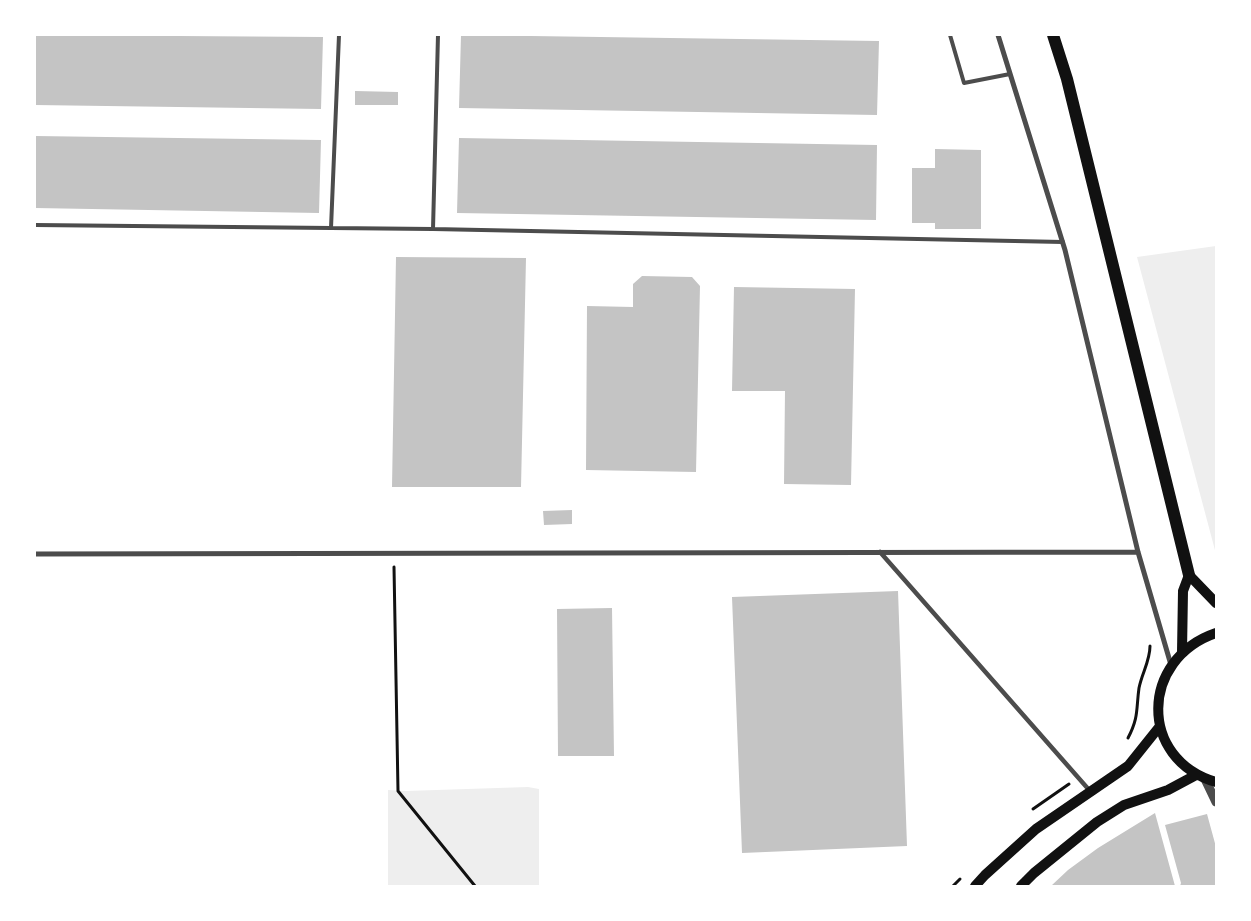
<!DOCTYPE html>
<html>
<head>
<meta charset="utf-8">
<style>
  body { margin:0 }
  #map { position:relative; width:1251px; height:921px; overflow:hidden; background:#fff; font-family:"Public Sans",sans-serif }
  canvas { display:block }
  .frame { position:absolute; inset:0; border:36px solid #fff; pointer-events:none }
</style>
</head>
<body>
<div id="map">
<canvas width="1251" height="921"></canvas>
<div class="frame"></div>
</div>
<script>
const ctx = document.querySelector('canvas').getContext('2d');
ctx.lineJoin = 'round';
function fillPath(path, color) { ctx.fillStyle = color; ctx.fill(path, 'evenodd'); }
function trace(path, color, width, dash) { ctx.strokeStyle = color; ctx.lineWidth = width; ctx.lineCap = dash ? 'butt' : 'round'; ctx.setLineDash(dash || []); ctx.stroke(path); }
const green = new Path2D(`
  M1216,246V554L1137,257Z
  M528,787L539,789V886H388V790L406,791Z`);
const building = new Path2D(`
  M35,35L323,37L321,109L35,105Z
  M461,35L879,41L877,115L459,108Z
  M355,91L398,92V105H355Z
  M35,136L321,140L319,213L35,208Z
  M459,138L877,145L876,220L457,213Z
  M935,149L981,150V229H935V223H912V168H935Z
  M396,257L526,258L521,487H392Z
  M642,276L692,277L700,286L696,472L586,470L587,306L633,307V284Z
  M734,287L855,289L851,485L784,484L785,391H732Z
  M572,510V524L544,525L543,511Z
  M898,591L907,846L742,853L732,597Z
  M612,608L614,756H558L557,609Z
  M1155,813L1175,886H1051L1068,870L1098,848Z
  M1207,814L1216,847V886H1180L1181,883L1165,825Z`);
const path = new Path2D(`
  M394,567L398,791L475,886
  M1128,738C1139,717 1136,709 1139,688C1142,673 1150,661 1150,646
  M1033,809L1069,784
  M953,886L960,879`);
const service = new Path2D(`
  M339,35L331,228L433,229
  M438,35L433,229L1063,242
  M950,35L964,83L1010,74
  M35,225L331,228`);
const pedestrian = new Path2D(`
  M880,552L1090,791`);
const minor = new Path2D(`
  M998,35L1065,250L1138,552L1171,665
  M35,554L1138,552`);
const tertiary = new Path2D(`
  M1205,779L1216,802`);
const secondary = new Path2D(`
  M1216,633C1140,659 1138,759 1216,782
  M1182,652L1183,591L1189,575L1216,603
  M975,886L985,875L1036,829L1128,766L1160,726
  M1021,886L1034,873L1097,822L1124,805L1168,790L1196,775`);
const primary = new Path2D(`
  M1053,35L1067,79L1189,575`);
fillPath(green, '#eee');
fillPath(building, '#c4c4c4');
trace(path, '#111', 3);
trace(service, '#4c4c4c', 4);
trace(pedestrian, '#4c4c4c', 4.5);
trace(minor, '#4c4c4c', 5);
trace(tertiary, '#4c4c4c', 9);
trace(secondary, '#111', 10);
trace(primary, '#111', 12);
</script>
</body>
</html>
